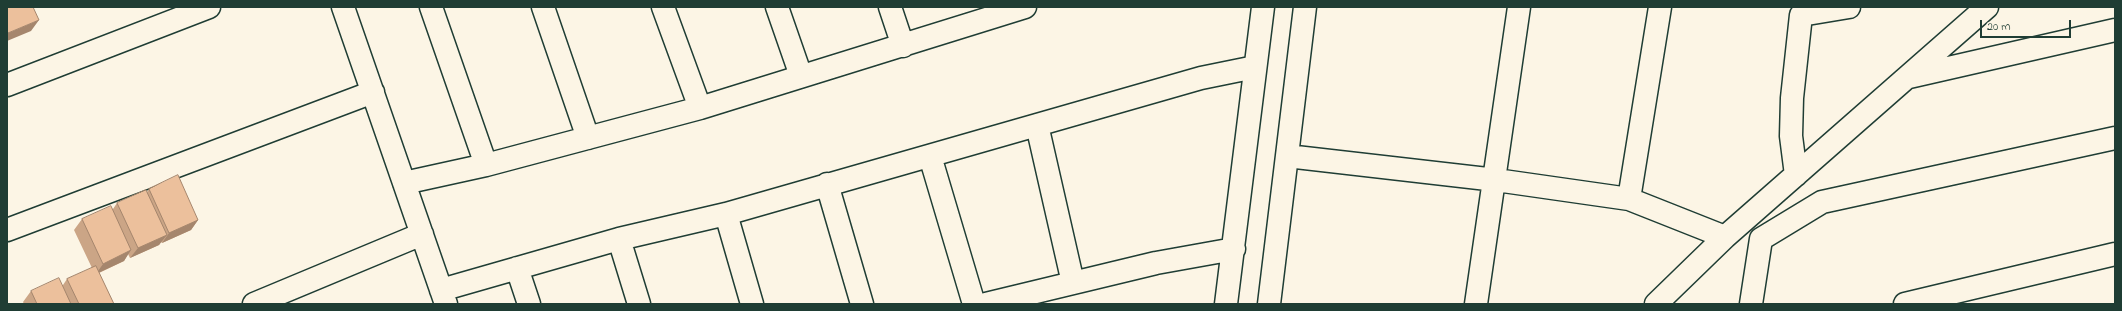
<!DOCTYPE html>
<html>
<head>
<meta charset="utf-8">
<style>
  body { margin:0 }
  #map { position:relative; width:2122px; height:311px; overflow:hidden; background:#fcf5e5; font-family:"Indie Flower",sans-serif }
  canvas { display:block }
  .frame { position:absolute; inset:0; border:8px solid #1f3d34; pointer-events:none }
  .scale { position:absolute; left:1980px; top:20px; width:91px; height:18px; box-sizing:border-box; border:2px solid #1f3d34; border-top:0; padding-left:5px; font-size:12px; line-height:14px; white-space:nowrap; color:#1f3d34; -webkit-text-stroke:3px #fcf5e5; paint-order:stroke }
</style>
</head>
<body>
<div id="map">
<canvas width="2122" height="311"></canvas>
<div class="frame"></div>
<div class="scale">20 m</div>
</div>
<script>
const ctx = document.querySelector('canvas').getContext('2d');
ctx.lineJoin = 'round';
function trace(path, color, width, dash) { ctx.strokeStyle = color; ctx.lineWidth = width; ctx.lineCap = dash ? 'butt' : 'round'; ctx.setLineDash(dash || []); ctx.stroke(path); }
function fillPath(path, color) { ctx.fillStyle = color; ctx.fill(path, 'evenodd'); }
const minor = new Path2D(`
  M343,7L446,304
  M431,7L486,165
  M543,7L588,138
  M663,7L700,108
  M777,7L801,76
  M890,7L903,46
  M1909,77L2115,30
  M7,85L209,7
  M1037,125L1073,283
  M930,156L974,304
  M1287,156L1496,180L1629,199L1725,237
  M1796,175L1791,136L1792,98L1801,15L1849,7
  M404,183L486,165L700,108L1025,7
  M827,184L862,304
  M1629,199L1660,7
  M726,214L752,304
  M7,230L373,92
  M619,239L639,304
  M517,268L529,304
  M441,290L619,239L726,214L1201,78L1255,67
  M254,304L422,234
  M986,304L1156,263L1234,249
  M1226,304L1263,7
  M1269,304L1305,7
  M1476,304L1519,7
  M1656,304L1725,237L1987,7
  M1751,304L1761,239L1822,202L2115,138
  M1905,304L2115,254`);
const wall = new Path2D(`
  M149,189L198,220L191,230L162,243L161,242L159,245L130,258L128,254L124,261L99,273L114,304H24L23,302L31,291L63,285L67,279L92,268L74,230L82,219L113,209L117,203L147,192Z`);
const shadedWall = new Path2D(`
  M39,20L31,31L7,41V35L8,33Z
  M198,220L191,230L162,243L169,233Z
  M167,235L159,245L130,258L138,248Z
  M131,250L124,261L96,274L103,264Z`);
const building = new Path2D(`
  M7,7H33L39,20L8,33L7,30Z
  M178,175L198,220L169,233L149,189Z
  M146,190L167,235L138,248L117,203Z
  M111,206L131,250L103,264L82,219Z
  M96,266L114,304H79L67,279Z
  M59,278L71,304H37L31,291Z`);
trace(minor, '#1f3d34', 25);
trace(minor, '#fcf5e5', 22);
fillPath(wall, '#cba586');
fillPath(shadedWall, '#a5866d');
fillPath(building, '#ecc09c');
trace(building, '#a5866d', 1);
</script>
</body>
</html>
